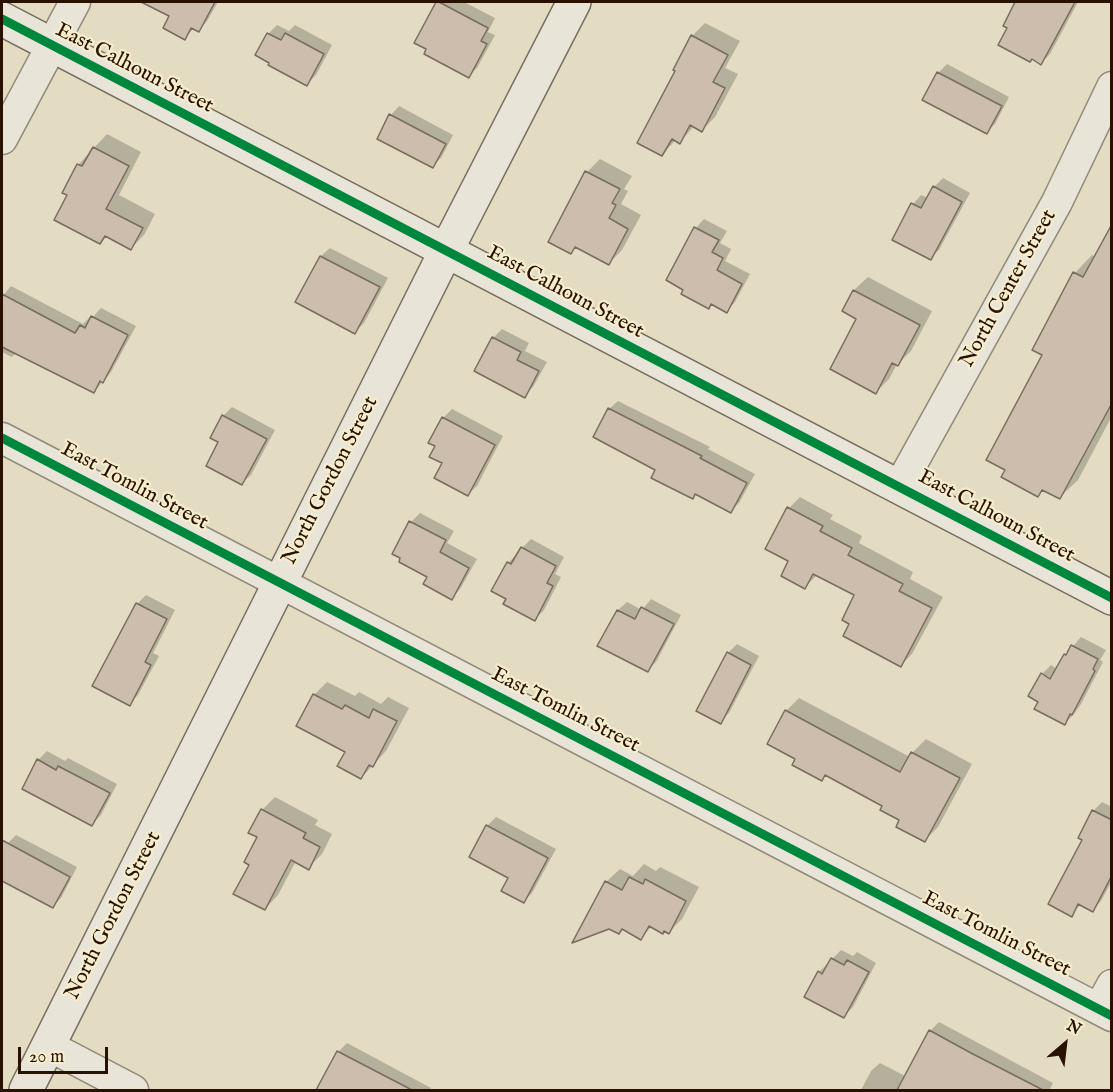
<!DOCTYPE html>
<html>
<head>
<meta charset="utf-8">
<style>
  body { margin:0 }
  #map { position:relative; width:1113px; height:1092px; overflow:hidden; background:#e3dcc2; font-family:"IM FELL English",serif }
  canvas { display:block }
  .frame { position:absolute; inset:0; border:3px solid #291100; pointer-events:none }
  .north { position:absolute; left:1035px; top:1014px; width:60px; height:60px; -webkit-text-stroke:4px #f6edce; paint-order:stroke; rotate:28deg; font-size:16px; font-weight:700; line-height:24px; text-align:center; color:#291100 }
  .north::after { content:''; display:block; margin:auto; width:21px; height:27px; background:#291100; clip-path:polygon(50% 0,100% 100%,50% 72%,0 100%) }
  .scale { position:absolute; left:18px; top:1047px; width:90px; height:27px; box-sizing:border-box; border:3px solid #291100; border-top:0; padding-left:8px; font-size:18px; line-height:21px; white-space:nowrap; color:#291100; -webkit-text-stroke:4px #f6edce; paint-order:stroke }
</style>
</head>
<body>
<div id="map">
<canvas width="1113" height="1092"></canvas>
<div class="frame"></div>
<div class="north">N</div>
<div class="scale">20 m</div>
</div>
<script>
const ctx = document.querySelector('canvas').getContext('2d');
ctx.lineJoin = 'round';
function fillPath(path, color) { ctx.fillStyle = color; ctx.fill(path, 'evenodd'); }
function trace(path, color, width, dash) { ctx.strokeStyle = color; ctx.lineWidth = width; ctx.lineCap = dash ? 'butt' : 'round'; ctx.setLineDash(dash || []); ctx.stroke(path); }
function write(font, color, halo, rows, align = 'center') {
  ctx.font = font + ' "IM FELL English",serif'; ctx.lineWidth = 4.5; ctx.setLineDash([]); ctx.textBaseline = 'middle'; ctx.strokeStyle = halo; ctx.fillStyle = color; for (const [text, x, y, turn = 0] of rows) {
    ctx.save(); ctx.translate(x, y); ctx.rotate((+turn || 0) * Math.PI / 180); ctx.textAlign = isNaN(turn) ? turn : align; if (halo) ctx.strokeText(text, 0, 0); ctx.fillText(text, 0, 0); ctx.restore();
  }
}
const shadow = new Path2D(`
  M170,2H218L207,21L199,30L194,28L185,38L171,16L164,12Z
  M438,2H464L495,18L488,32L495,35L477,68L468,76L428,49L416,42Z
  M1017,2H1078L1050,54L1041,63L1009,28L1005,25Z
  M705,23L740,41L725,68L738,74L715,117L702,130L694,126L680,142L676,140L662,154L677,70L692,36Z
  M277,25L289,31L295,25L332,45L316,75L307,84L268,34Z
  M947,64L1009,97L995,124L986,132L938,73Z
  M399,106L453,135L441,158L432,166L391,115Z
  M107,134L141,152L119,195L155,214L144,235L131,248L107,235L100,242L69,195L64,192L79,164Z
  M600,159L632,176L624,189L628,191L621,204L641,215L622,250L609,263L577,246L571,252L587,172Z
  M943,178L970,193L939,250L930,258L894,239L913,204L921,195L928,198L934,187Z
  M704,219L727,231L720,243L731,249L725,261L750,274L735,302L727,311L712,303L708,307L685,289L668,280L696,228Z
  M1112,240V416L1078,480L1060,497L1044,489L1038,495L1007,469L1044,355L1075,273L1092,255L1095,257Z
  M330,248L388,278L364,323L355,332L297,301L321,256Z
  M868,277L932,311L911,351L898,364H897L889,379L876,392L858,318L844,311L854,290Z
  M11,286L83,324L90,317L92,318L101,308L136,326L111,372L94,392L16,353L12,357L2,352V297Z
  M502,329L529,343L525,351L547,362L533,387L524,396L493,338Z
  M618,401L710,447L708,449L755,474L739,503L730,511L697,493L693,497L657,469L609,409Z
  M232,407L275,430L251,475L242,483L220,442L223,416Z
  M452,409L503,436L477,486L468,494L437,446L443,418Z
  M800,497L833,515L830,519L862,536L859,543L913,572L910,579L943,597L912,654L901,665L851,623L857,595L817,575L805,587L790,561L789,508Z
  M420,513L454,531L447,543L477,559L460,589L452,598L429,576L394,553L411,522Z
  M531,539L564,557L555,574L561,577L544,610L535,619L508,598V563L517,554L518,555L522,548Z
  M146,595L175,610L153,653L159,656L138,695L129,704L137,604Z
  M651,599L681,615L656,662L647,670L599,646L618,610L627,602L642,610Z
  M1081,637L1106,650L1100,660L1103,662L1081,704L1074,714L1065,723L1040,701L1042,674L1051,665L1057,669L1065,655Z
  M737,644L759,656L729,713L720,722L728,653Z
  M327,682L355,696L359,692L381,704L388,697L409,708L386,751L361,778L314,695Z
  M799,698L910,757L912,753L926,739L972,764L938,827L925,840L884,805L826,774L822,779L797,759L786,711Z
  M47,751L65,761L68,758L117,784L101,815L92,824L38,760Z
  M275,797L318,820L315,825L332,834L322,854L308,868L296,861L278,895L265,909L251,864L259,837L262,810Z
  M1102,802L1112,807V863L1104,877L1112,881L1101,901L1092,910L1081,904L1071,915L1084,839L1093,811Z
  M496,817L556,849L532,893L524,901L510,877L487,826Z
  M16,835L77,867L61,898L52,907L2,880V855L7,844Z
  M644,864L656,871L660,867L699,887L682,919L669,932L652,926L641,938L606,882L620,869L633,876Z
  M841,950L853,956L857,952L876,963L853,1007L844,1016L819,972L828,963L829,964L832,959Z
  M939,1022L1053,1083L1050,1089L1053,1090H965L943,1079L909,1072L930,1031Z
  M347,1043L431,1088L430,1090H333L321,1084L338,1052Z
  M880,1063L915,1081L909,1090H861L871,1071Z`);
const building = new Path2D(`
  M141,2H215L199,32L191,28L185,40L163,28L169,16Z
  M436,2H439L488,28L481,41L487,44L469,78L424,54L426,49L414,43Z
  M1015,2H1075L1041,65L1032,59L1030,62L998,45L1007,28L1003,26Z
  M267,33L281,40L285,33L324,54L307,86L268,65L269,63L255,55Z
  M691,35L728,55L713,82L725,88L702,132L690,125L680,144L672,139L662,156L637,143L675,71L673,70Z
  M937,72L1002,106L987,134L922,100Z
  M389,114L446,144L433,168L377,139Z
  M93,147L129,166L106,209L143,228L131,250L105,236L100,244L54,220L67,195L62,193L77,164L82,166Z
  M585,171L620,189L612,203L616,205L609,218L628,229L609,265L575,247L571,254L548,242Z
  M933,186L962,202L931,260L892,240L911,203L921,208Z
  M1112,224V403L1060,499L1042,490L1038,497L1001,477L1005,470L986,460L1042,355L1032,350L1073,272L1083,277Z
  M694,227L719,240L712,252L723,258L717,270L742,284L727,313L711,304L709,309L681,294L683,290L666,280Z
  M320,256L380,287L355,334L295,302Z
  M853,290L920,325L898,366L892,363L876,394L830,369L856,319L842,311Z
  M2,294L75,333L80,325L85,328L91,316L128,335L103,383L100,381L94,393L2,347Z
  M492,337L521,352L517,360L539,371L525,398L474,371Z
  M608,408L702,456L700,458L747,483L731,513L695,494L693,499L651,478L655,470L593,437Z
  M222,415L267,439L242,485L206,466L218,442L210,438Z
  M442,417L495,445L468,496L434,478L442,463L429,457L435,446L428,443Z
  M787,507L823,526L820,531L852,548L848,555L903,584L899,591L932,608L901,667L843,636L849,624L842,620L854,595L813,574L805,589L781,576L788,561L765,549Z
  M409,521L446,540L440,552L469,568L452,600L423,584L427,577L399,562L400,558L392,554Z
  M521,547L556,566L547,583L553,586L535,621L503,604L506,599L491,591L507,562L511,564Z
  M136,603L167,619L145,662L151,665L130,706L92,686Z
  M641,607L674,624L648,672L597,646L617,610L635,619Z
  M1071,645L1098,659L1093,669L1095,671L1072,715L1070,714L1065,725L1034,709L1038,702L1028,696L1041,673L1050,679L1064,654L1066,655Z
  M727,652L751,665L721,724L696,711Z
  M313,694L342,709L345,705L369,718L373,709L397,721L373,767L369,765L361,779L337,766L345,752L296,726Z
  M785,710L900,772L911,752L960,778L925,842L896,827L899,820L880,810L882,806L825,775L822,781L792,765L795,759L767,744Z
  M37,759L56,770L58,766L110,793L92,826L22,789Z
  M261,809L306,833L303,838L320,847L309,870L291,860L265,910L233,894L249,865L244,862L257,837L248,833Z
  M1092,810L1112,820V875L1093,912L1078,904L1072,917L1048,904L1082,840L1078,838Z
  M486,825L548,858L524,903L501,891L508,878L469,857Z
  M2,840L70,877L53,908L2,881Z
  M629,877L643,884L645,879L686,901L669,934L664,931L663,934L649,926L641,940L622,929L619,934L609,929L572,943L605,881L622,890Z
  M831,958L844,965L847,960L869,972L844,1018L804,997L818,971L822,974Z
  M929,1030L971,1053L1043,1090H897Z
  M337,1051L412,1090H316Z`);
const street = new Path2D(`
  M2,139L75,2
  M2,438L1112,1016
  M899,487L1057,202L1112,87
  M1099,1009L1112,985
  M49,1046L133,1090`);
const secondary = new Path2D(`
  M2,19L1112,598
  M26,1090L446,251L574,2`);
const cycleway = new Path2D(`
  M2,19L1112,598
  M2,438L1112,1016`);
const streetNames = [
  ["East Calhoun Street",134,69,27],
  ["North Center Street",1009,289,-61],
  ["East Calhoun Street",565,293,28],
  ["North Gordon Street",331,481,-63],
  ["East Tomlin Street",134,487,28],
  ["East Calhoun Street",996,517,28],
  ["East Tomlin Street",565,711,27],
  ["North Gordon Street",114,916,-63],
  ["East Tomlin Street",996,935,27]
];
fillPath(shadow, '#0003');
fillPath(building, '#cdbdad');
trace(building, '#766d5e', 1.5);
trace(street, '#908978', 33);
trace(secondary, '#766d5e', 36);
trace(street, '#e8e4d7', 30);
trace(secondary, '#e8e4d7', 33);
trace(cycleway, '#00873e', 9);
write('21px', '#291100', '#f6edce', streetNames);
</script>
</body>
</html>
